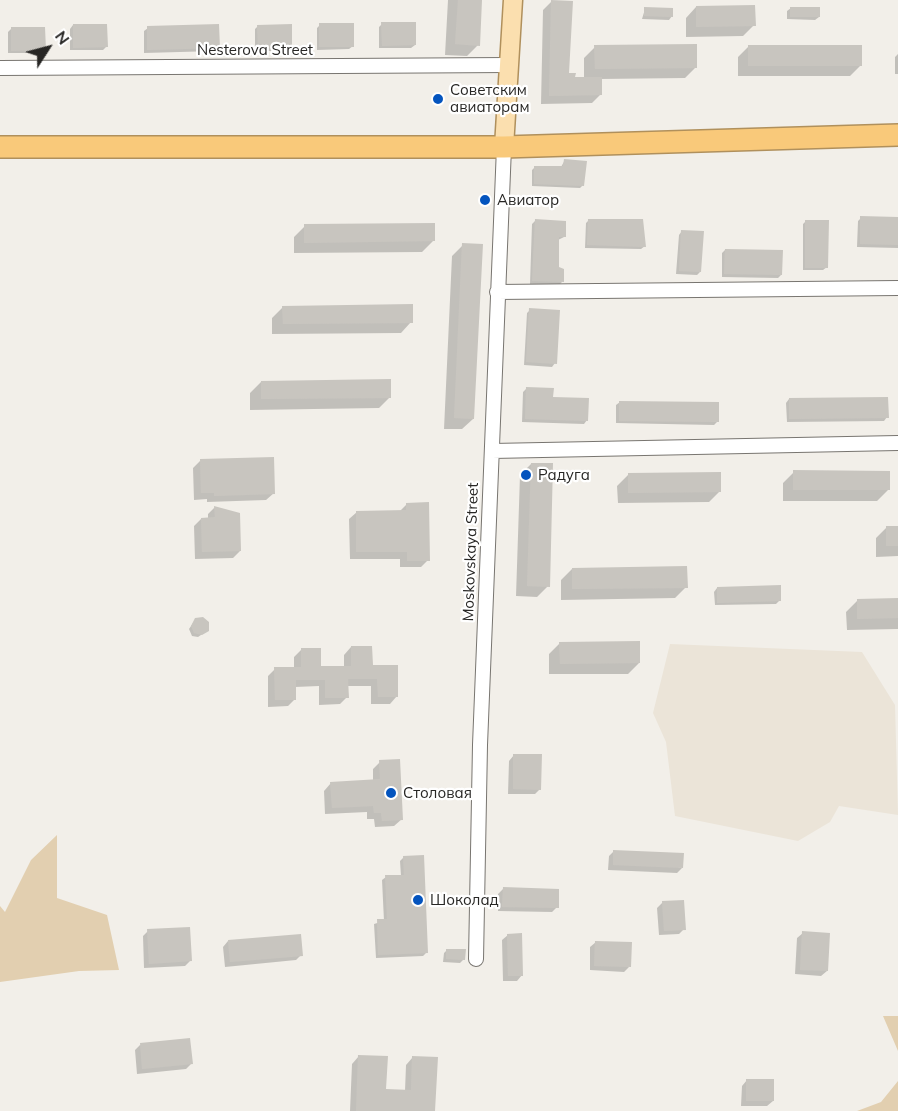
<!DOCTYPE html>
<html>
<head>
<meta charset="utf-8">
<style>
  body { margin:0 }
  #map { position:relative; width:898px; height:1111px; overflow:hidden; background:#f2efe9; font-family:Mulish,sans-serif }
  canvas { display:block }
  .north { position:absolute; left:18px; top:18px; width:60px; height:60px; -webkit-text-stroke:4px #fff; paint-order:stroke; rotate:54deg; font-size:16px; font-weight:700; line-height:24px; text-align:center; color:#272624 }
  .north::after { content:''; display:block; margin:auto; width:21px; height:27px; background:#272624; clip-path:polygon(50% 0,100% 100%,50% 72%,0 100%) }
</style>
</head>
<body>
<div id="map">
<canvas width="898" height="1111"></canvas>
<div class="north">N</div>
</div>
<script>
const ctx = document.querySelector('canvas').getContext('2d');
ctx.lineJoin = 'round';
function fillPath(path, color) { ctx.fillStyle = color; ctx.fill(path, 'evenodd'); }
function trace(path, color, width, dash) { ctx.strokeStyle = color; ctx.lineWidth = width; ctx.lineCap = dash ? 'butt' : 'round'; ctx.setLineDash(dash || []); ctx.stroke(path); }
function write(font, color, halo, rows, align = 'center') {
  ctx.font = font + ' Mulish,sans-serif'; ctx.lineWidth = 4.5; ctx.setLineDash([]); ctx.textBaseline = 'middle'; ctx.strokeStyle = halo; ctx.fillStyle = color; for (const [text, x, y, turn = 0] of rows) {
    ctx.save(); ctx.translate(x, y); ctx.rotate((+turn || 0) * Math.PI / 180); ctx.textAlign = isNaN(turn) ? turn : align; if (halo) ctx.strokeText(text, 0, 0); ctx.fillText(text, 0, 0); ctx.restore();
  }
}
const built = new Path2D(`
  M670,644L862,652L895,705L898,815L839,806L830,822L798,841L675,816L666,742L653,713Z`);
const green = new Path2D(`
  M57,835V898L107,915L119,970L79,971L0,982V906L5,912L31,860Z
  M883,1016H898V1051Z
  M898,1081V1111H857L881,1102Z`);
const shadow = new Path2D(`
  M448,0H481L478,45L467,56L445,55Z
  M552,1L568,74L574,79H584V58L595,47L695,68L685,78L600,79V95L592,103L541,104L543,10Z
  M696,7L754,25L743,36L686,37V18Z
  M791,8L819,17L815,20L787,19V11Z
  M645,9L672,16L669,20L642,19Z
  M382,24L415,45L411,48H379V27Z
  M73,25L106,47L103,50H70V29Z
  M320,25L353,46L349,49L317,50V28Z
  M258,26L291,47L288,51H255V29Z
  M12,28L44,50L41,53H8V32Z
  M148,28L219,47L216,51L144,53V31Z
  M749,46L861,65L850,76H738V57Z
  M898,54V74H895V57Z
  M565,160L583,185L580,188L532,186V170L535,167H561Z
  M861,218L898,219V248L857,247L858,221Z
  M589,220L645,246L641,249L585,248L586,223Z
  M535,221L564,237L558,240L557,268L562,282L559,285L530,284L532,224Z
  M806,221L827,267L823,270H803V224Z
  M305,226L433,241L422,252L294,253V237Z
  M682,231L700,272L697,275L676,274L679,235Z
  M463,245L473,419L462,429H444L452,256Z
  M725,250L781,275L778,278L722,277V253Z
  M283,307L411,322L401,333L272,334V318Z
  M530,310L555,363L552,367L524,365L527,313Z
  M261,382L390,397L379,408L250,410V393Z
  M526,389L552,398L587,420L584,424L522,422L523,392Z
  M789,399L887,417L884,421L787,422L786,403Z
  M620,402L717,422L714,425L616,423V405Z
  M200,461L274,493L266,500L207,502V499L194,500L193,468Z
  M531,464L548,586L537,597L516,596L520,475Z
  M794,472L888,490L877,501H783V483Z
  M628,475L720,491L709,502L618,503L617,486Z
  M407,504L428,560L421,567H400V559H350L349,519L357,512H399Z
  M215,507L240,551L233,558L195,559L194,526L201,519H208V514Z
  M887,527H898V556L876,557V538Z
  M572,569L686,587L675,598L561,600V580Z
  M717,588L780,600L776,604L715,605L714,592Z
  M898,600V629L847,630L846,612L857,601Z
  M195,620L204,633L198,637L192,636L189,629Z
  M560,643L639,663L628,674H549V654Z
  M351,647L397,696L390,704H371V686H347V697L340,704L319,705V686L295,687V699L288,706L268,707V676L275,669L294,668V657L301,650L319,668L344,667V655Z
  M514,755L540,789L535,794H508L509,761Z
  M380,762L402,819L394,826L375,827L374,819H367V812L325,814L324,791L331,783L373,781V769Z
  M614,851L682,868L677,873L608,870L609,856Z
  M404,857L426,953L423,956L376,958L374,924L384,921L382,880L386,877L401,876L400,861Z
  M503,889L557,907L552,912L498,911V894Z
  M663,902L684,929L679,934L659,935L657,908Z
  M148,931L190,961L185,966L144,968L143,936Z
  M803,933L827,971L821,976L795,974L797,938Z
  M508,935L522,975L517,981H503L502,940Z
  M228,941L301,955L296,960L225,967L223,947Z
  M596,942L629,967L624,972L590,970V947Z
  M447,950L464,959L460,963L443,962L444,953Z
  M140,1045L191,1064L186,1069L137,1074L135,1050Z
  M359,1056L385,1091H405L406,1065L413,1057L434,1111H350L352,1064Z
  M747,1080L773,1101L767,1106H741L742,1086Z`);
const building = new Path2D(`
  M458,0H482L480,46L455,44Z
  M551,0L573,1L569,73H576L575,77H602V95L549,96Z
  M755,5L756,26L696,27V6Z
  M644,7L673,8V17L644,16Z
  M790,7H820V17H790Z
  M381,22H416V45L382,46Z
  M319,23H354V47H319Z
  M73,24H107L108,47L73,48Z
  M219,24L220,48L147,50V26Z
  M292,24V48H258L257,25Z
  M11,27H45L46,50L11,51Z
  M697,44V68L595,69L594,45Z
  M748,45H862V66H748Z
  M564,159L587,161L584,186L534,184V166H563Z
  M860,216L898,217V245L860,244Z
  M535,219L566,221V237H559V267L564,269V282L532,281Z
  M588,219H643L646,247L587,245Z
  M805,220H829L828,268H805Z
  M435,223V241L304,243V224Z
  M681,230L704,231L701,272L679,271Z
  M462,243L483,244L474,419L454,418Z
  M725,249L783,250L782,275L724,274Z
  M413,304V323L283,324L282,306Z
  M529,308L560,310L557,364L526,362Z
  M391,379V398L261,399V381Z
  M526,387L554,388L553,397L589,398L588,421L525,419Z
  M888,397L889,418L789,419V398Z
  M619,401L719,402V422L619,421Z
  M274,457L275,494L214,496V493H201L200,459Z
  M531,463H553L550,587L527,586Z
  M793,470L890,471V490H793Z
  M721,472V492L628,493V473Z
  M429,502L430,561H407V552H356V511L406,510V503Z
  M214,506L240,513L241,551L202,552L201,518L215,517Z
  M886,526H898V546H886Z
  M687,566L688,588L572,589V568Z
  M781,585V601L717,603V587Z
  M898,598V618L857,619V599Z
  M203,617L209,622V631L202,635L194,633L191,626L195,618Z
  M640,641V663L560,664L559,642Z
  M351,646H372L373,665H398V697H378L377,679H348L349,698H325V680H296V700H275L274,667H301V648H321V666H351Z
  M513,754H542L541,790L513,789Z
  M400,759L403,820L382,821L381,813H374L373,806L332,808L330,782L380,779L379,760Z
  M613,850L684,853L683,868L613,865Z
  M424,855L428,953L378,955L377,919H387L385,875H404L403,856Z
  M503,887L559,889V908L502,907Z
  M684,900L686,930L664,931L662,901Z
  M190,927L192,961L149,964L147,929Z
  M802,931L830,933L828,971L800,970Z
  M522,933L523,976H508L507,934Z
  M301,934L303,956L230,962L228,940Z
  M595,941L632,942L631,967L594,966Z
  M446,949H466L465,960L446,959Z
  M190,1038L193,1064L142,1069L140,1043Z
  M358,1055L388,1056L386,1089L411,1090L412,1056L438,1057L435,1111H356Z
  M746,1079H774V1101H746Z`);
const minor = new Path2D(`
  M0,68L509,65
  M497,292L898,288
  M492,451L898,443
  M476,959L480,745L504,147`);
const major = new Path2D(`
  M504,147L513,0`);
const highway = new Path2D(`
  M0,147H504L898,135`);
const markers = [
  [438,99,6,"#0454be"],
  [485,200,6,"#0454be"],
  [526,475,6,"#0454be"],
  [391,793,6,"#0454be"],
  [418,900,6,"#0454be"]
];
const streetNames = [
  ["Nesterova Street",255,50],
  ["Moskovskaya Street",471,552,-88]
];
const poiNames = [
  ["Советским",450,90],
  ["авиаторам",450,107],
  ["Авиатор",497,200],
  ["Радуга",538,475],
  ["Столовая",403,793],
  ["Шоколад",430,900]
];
fillPath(built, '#ebe4d8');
fillPath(green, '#e2cfb0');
fillPath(shadow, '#0003');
fillPath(building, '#c8c5bf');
trace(minor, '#787570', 16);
trace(major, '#b0905c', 21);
trace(highway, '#b0905c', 24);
trace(minor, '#fff', 14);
trace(major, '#fbdfaf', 18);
trace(highway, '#f9c97a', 21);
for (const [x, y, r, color] of markers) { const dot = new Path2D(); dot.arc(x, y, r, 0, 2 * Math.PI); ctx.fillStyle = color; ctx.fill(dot); trace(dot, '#fff', 2); }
write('15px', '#272624', '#fff', streetNames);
write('15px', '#272624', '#fff', poiNames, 'left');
</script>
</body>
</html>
